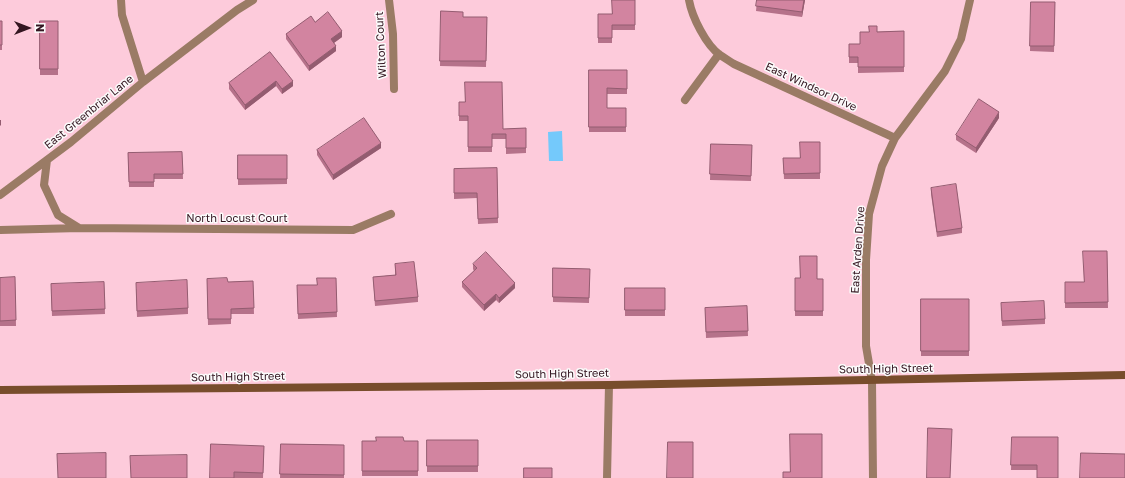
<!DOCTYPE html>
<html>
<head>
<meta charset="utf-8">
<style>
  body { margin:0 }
  #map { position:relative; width:1125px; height:478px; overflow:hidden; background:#fdcbdb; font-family:"Golos Text",sans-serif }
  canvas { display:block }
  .north { position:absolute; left:8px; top:8px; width:40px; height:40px; -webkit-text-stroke:3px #fbfbfb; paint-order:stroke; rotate:90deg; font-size:11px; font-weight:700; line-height:16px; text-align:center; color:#341621 }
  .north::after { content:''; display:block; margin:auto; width:14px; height:18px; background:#341621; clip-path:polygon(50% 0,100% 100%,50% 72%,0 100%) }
</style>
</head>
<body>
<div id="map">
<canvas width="1125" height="478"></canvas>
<div class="north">N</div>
</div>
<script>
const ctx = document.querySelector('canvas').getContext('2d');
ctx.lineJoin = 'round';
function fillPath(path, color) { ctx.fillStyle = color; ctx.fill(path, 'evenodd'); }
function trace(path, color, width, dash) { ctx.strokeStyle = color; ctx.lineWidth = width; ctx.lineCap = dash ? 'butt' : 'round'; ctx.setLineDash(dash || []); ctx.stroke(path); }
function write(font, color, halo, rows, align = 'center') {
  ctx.font = font + ' "Golos Text",sans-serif'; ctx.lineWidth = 3; ctx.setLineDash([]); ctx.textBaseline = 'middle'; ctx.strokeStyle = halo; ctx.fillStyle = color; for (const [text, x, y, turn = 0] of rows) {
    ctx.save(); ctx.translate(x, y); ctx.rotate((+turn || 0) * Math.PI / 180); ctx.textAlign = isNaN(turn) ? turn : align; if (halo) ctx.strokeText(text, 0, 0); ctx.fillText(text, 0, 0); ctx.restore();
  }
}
const water = new Path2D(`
  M562,131L563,161H549L548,132Z`);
const street = new Path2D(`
  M389,0L393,34L394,89
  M689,0C692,17 706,45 720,55C725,58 729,61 734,64L895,138
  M143,82L237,10L253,0
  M685,100L719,54
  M47,160L44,185L58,215L79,228
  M0,195L71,142L143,82L122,15L121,0
  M0,230L80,228L353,230L391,214
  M607,478L609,385
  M873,478L872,381L866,346V260L869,214L882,166L895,138L945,71L961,39L970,0`);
const secondary = new Path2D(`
  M0,390L609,385L1125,375`);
const wall = new Path2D(`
  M635,0V30H612V43H598V14H612Z
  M757,0H805L802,17L756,11Z
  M1031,2H1055L1054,52L1030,51Z
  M441,11L463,17H487L486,67L440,66Z
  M0,21H2V50H0Z
  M40,21H58V75H40Z
  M315,22L342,37L334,43L336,51L309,71L286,39V34Z
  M904,31V72L858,73V63H849V44H860L869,32Z
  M270,52L293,86L282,94L276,86L245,110L229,89V83Z
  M589,70H627V94H607V108H626V132H589Z
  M459,102L503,129L526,128V153L506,154V139H492V152H468V121H459Z
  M999,118L976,153L956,140V135Z
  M820,142V179H784L783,158H800Z
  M711,144L752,145L751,181L710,180Z
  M381,148L333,180L317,155V150Z
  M182,152L183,179H154V187H129L128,153Z
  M238,155H287V184L238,185Z
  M497,168L498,223L478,224L477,198L454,199V169Z
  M931,188L962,228V233L937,237L931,194Z
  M1107,251L1108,308H1065V282H1084Z
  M395,264L418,297V302L375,306L373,277L395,275Z
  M473,264L515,288L499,303L496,300L484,311L462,287V282L474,271L473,269Z
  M553,268L590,269L589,303L553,302Z
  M15,277L16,326H0V278Z
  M336,278L337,317L298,319L297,285H317Z
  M795,278L823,279V316H795Z
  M207,279L228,282L253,281L254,314H231V324L208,325Z
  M104,282L105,314L52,316L51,289Z
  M625,288H665V316H625Z
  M136,289L188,308V314L137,317Z
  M921,299H969V356H921Z
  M747,306L748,336L706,338L705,308Z
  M1001,308L1045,319V324L1002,326Z
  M1012,437H1058L1037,470H1011Z
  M427,440H478V472H427Z
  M362,441H418V476H362Z
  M281,444L344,445V478H280Z
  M264,446L263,478H210Z`);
const shadedWall = new Path2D(`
  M804,0H805L802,17V12Z
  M342,31V37L331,45V39Z
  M336,46V51L309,71V66Z
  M276,81V86L245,110V105Z
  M293,81V86L282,94V89Z
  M999,112V118L976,153V148Z
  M0,120H1V125L0,126Z
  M381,143V148L333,180V175Z
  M515,283V288L499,303V298Z
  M496,294V300L484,311V305Z`);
const building = new Path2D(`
  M612,0H635V25H612V38H598V14H612Z
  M757,0H804L802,12L756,6Z
  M1031,2H1055L1054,46H1030Z
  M441,11L463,12V17H487L486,61H440Z
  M328,12L342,31L331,39L336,46L309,66L286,34L311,16L315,22Z
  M0,21H2V45H0Z
  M40,21H58V69H40Z
  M869,26H877V32L904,31V67H858V57H849V44H860V32H869Z
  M270,52L293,81L282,89L276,81L245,105L229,83Z
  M589,70H627V89L607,88V108H626V127H589Z
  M465,82H502L503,129L526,128V148H506V134H492V147H468V116H459V102H465Z
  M979,99L999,112L976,148L956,135Z
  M364,118L381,143L333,175L317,150Z
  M800,142H820V173L784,174L783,158H800Z
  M711,144L752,145L751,176L710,174Z
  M182,152L183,174H154V182H129L128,153Z
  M238,155H287V179H238Z
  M497,168L498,218L478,219L477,193H454V169Z
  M956,184L962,228L937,232L931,188Z
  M1083,251H1107L1108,302L1065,303V282H1084Z
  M486,252L515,283L499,298L496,294L484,305L462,282L477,268L473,264Z
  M800,256H817V279H823V311H795V278H800Z
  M414,262L418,297L375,301L373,277L396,275L395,264Z
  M553,268L590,269L589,298L553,297Z
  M15,277L16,320L0,321V278Z
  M227,278L228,282L253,281L254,308L231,309V319H208L207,279Z
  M317,278H336L337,312L298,314L297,285H317Z
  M187,280L188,308L137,311L136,283Z
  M104,282L105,309L52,311L51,284Z
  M625,288H665V310H625Z
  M921,299H969V351H921Z
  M1044,301L1045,319L1002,321L1001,303Z
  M747,306L748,331L706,332L705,308Z
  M928,428L952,429L950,478H927Z
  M790,434H822V478H783V472H790Z
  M376,437H403L404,441H418V471H362V441H376Z
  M1012,437H1058V478H1037V465H1011Z
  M427,440H478V466H427Z
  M668,442H693V478H667Z
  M211,444L264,446L263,473L234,472V478H210Z
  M281,444L344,445V475L280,474Z
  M106,453V478H58L57,454Z
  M1081,453L1125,454V478H1080Z
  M187,455V478H131L130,456Z
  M524,468H552V478H524Z`);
const streetNames = [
  ["Wilton Court",381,45,-93],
  ["East Windsor Drive",811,87,25],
  ["East Greenbriar Lane",89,112,-39],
  ["North Locust Court",237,219],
  ["East Arden Drive",858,250,-86],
  ["South High Street",886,369,-1],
  ["South High Street",562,374,-1],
  ["South High Street",238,377,-1]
];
fillPath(water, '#74c9fb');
trace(street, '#9a7b65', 8);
trace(secondary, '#784d2c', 8);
fillPath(wall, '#b5728a');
fillPath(shadedWall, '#935c70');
fillPath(building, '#d284a0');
trace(building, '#935c70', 1);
write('11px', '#341621', '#fbfbfb', streetNames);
</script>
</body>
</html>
